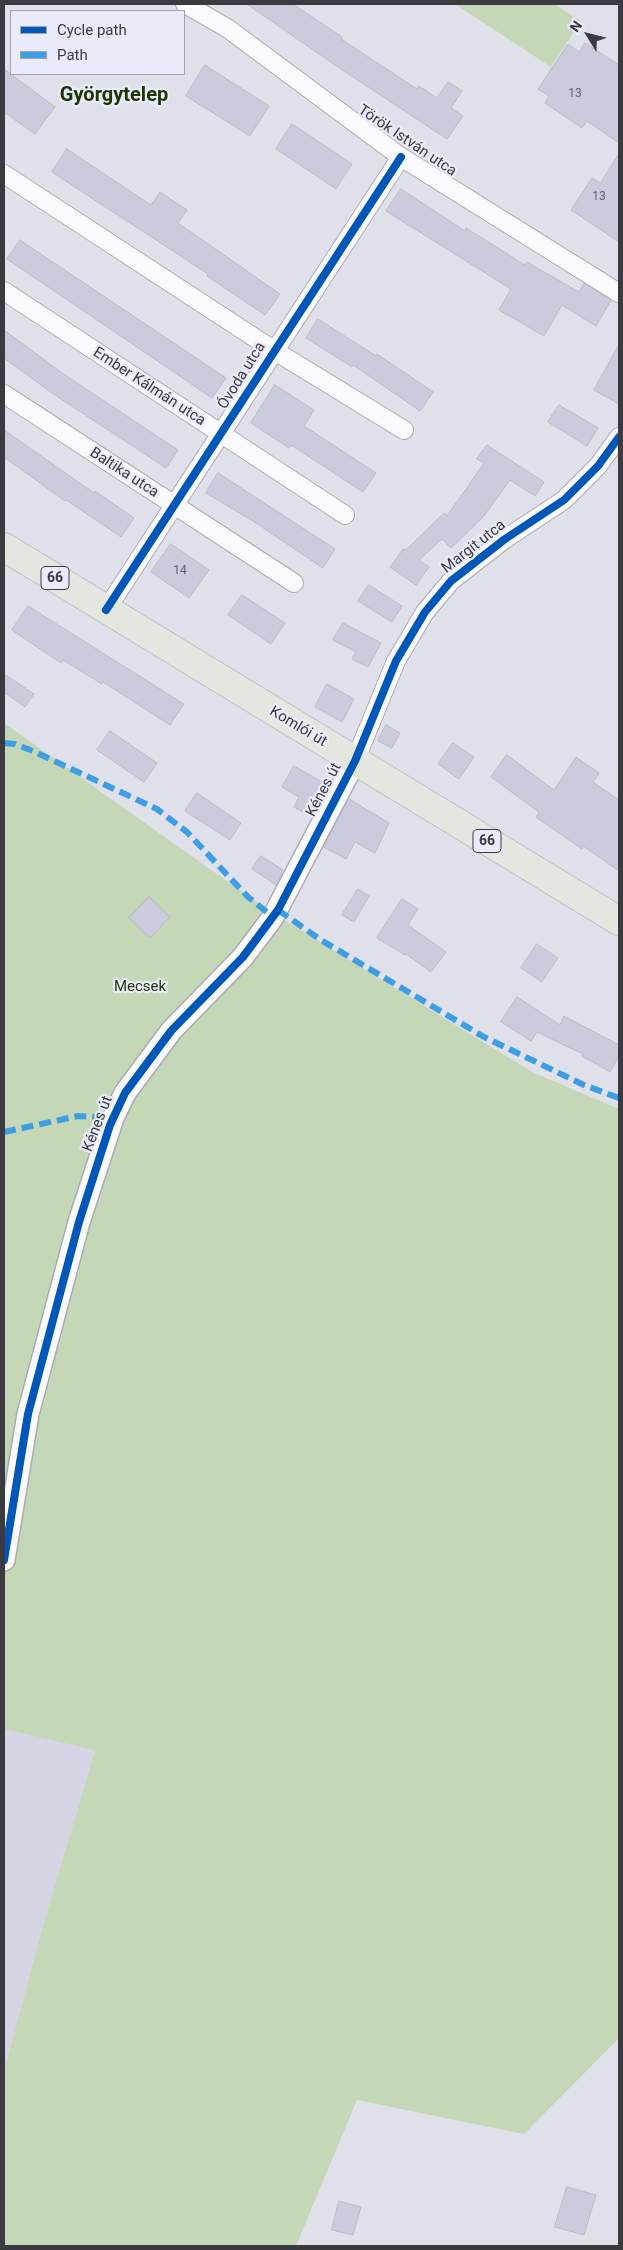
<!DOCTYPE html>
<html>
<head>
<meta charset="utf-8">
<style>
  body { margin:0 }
  #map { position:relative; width:623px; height:2250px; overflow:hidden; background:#e0e0ea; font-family:Roboto,sans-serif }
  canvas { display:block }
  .frame { position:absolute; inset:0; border:5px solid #3a3a40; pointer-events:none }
  .legend { position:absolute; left:10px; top:10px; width:175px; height:65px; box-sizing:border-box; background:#eaebfa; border:1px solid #a4a4b0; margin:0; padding:6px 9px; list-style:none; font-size:15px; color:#3a3a40 }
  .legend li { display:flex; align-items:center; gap:10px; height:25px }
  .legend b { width:25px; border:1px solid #a4a4b0 }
  .north { position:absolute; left:563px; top:10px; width:50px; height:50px; -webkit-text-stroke:4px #eaebfa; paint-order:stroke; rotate:306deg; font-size:14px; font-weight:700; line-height:20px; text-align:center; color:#3a3a40 }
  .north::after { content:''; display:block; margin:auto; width:18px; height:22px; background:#3a3a40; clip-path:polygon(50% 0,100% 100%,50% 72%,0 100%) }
</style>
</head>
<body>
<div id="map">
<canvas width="623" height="2250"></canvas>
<div class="frame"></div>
<ul class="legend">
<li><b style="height:6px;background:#0057b8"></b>Cycle path</li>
<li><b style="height:6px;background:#3e9ee3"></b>Path</li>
</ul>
<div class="north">N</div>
</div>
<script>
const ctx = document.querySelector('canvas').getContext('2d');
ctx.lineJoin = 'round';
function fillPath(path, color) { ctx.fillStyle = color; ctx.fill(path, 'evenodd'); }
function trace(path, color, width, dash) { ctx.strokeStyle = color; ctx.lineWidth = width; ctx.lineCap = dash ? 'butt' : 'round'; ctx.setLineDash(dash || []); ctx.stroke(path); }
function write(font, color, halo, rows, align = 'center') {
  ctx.font = font + ' Roboto,sans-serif'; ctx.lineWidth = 4.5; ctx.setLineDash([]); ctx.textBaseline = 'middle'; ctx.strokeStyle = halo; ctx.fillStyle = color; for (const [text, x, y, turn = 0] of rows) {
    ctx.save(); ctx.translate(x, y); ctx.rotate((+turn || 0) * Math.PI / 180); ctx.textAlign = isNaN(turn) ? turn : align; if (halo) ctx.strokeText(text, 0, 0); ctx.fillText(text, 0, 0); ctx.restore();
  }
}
const built = new Path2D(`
  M4,1729L95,1749L42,1929L4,2071Z`);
const green = new Path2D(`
  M455,4H554L581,21L551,67Z
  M4,723L262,906L532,1072L619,1109V2038L524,2134L357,2100L296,2246H4V2071L42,1929L95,1750L4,1729Z`);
const building = new Path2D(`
  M247,4H293L342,37L341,39L417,89L419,86L437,98L448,82L462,91L451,108L463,116L447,139L341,69Z
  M585,43L619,65V143L587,121L582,128L545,103L549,96L538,89L568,44L579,52Z
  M205,65L269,106L250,136L186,96Z
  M4,69L55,107L35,134L4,112Z
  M292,124L352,164L336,189L276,149Z
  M67,149L151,205L160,192L187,210L178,223L280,294L265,315L207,276L208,274L52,172Z
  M619,154V242L571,210L592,178L600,183Z
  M401,189L465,231L466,228L525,265L527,262L579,292L584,283L611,300L596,326L562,305L544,336L499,310L511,289L386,211Z
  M20,240L226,378L212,398L7,259Z
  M318,319L376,356L377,354L433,392L420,411L353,365L352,367L306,338Z
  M4,330L65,375L178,450L166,468L52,393L4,358Z
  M619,345V404L594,390Z
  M275,385L314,410L304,426L376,473L363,492L291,445L289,448L251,423Z
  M559,405L598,428L587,446L548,422Z
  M4,430L94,493L95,491L134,518L121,537L66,500L65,501L4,457Z
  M487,445L544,482L535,496L510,480L484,516L451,548L442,539L419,560L429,567L416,585L390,567L403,549L406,550L444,513L447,516L484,463L477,459Z
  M218,473L335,549L323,568L253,521L206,493Z
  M171,544L209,570L189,598L151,572Z
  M369,585L402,606L392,622L358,601Z
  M242,595L285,623L271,644L228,615Z
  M28,606L184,704L170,725L103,682L102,684L63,660L61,663L12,630Z
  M343,623L381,643L368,667L352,659L356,652L333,640Z
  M4,674L34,694L25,707L4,692Z
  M327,684L354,699L342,722L315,707Z
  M386,725L400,733L392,748L378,741Z
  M110,731L157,763L144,782L97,750Z
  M453,743L474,757L459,779L438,764Z
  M507,755L554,790L576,757L599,773L593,782L619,800V871L583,846L582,849L536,817L539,812L491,777Z
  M294,766L324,783L312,805L318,804L312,817L294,807L299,797L282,787Z
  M197,793L241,823L230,840L185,811Z
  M349,799L389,823L375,853L355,842L346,859L324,847Z
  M261,856L283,870L276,885L252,869Z
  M358,889L369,896L354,922L342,915Z
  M149,897L170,917L150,938L129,918Z
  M402,899L418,909L408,925L446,952L431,972L406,954L405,955L377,938Z
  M537,944L558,958L542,982L521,968Z
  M517,997L560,1025L564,1016L619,1045V1056L610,1072L582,1056L583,1054L537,1032L531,1041L501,1022Z
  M567,2187L596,2195L584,2235L555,2227Z
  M339,2201L361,2207L353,2235L332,2230Z`);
const minor = new Path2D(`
  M185,4L227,28L401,157L619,293
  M4,174L275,351L404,430
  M4,291L345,515
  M4,394L294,583
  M106,610L401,157
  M355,761L396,661L425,612L451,581L505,539L564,500L598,466L619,437`);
const tertiary = new Path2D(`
  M4,1560L28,1414L79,1222L113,1118L125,1093L171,1031L243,957L273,917L355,761`);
const primary = new Path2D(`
  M4,547L619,921`);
const quiet = new Path2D(`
  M4,743L15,744L35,752L157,809L187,832L247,896L273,917
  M278,910L321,940L484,1037L584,1085L619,1098
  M4,1132L78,1116L113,1118`);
const cycleway = new Path2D(`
  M106,610L401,157
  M4,1560L28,1414L79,1222L110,1125L125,1093L171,1031L243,957L278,910L355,761L396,661L425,612L451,581L505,539L564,500L598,466L619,437`);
const numberNames = [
  ["13",575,94],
  ["13",599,197],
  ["14",180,571]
];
const shields = [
  [55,578,28],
  [487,841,28]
];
const shieldNames = [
  ["66",55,578],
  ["66",487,841]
];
const streetNames = [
  ["Török István utca",407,141,34],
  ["Óvoda utca",242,376,-58],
  ["Ember Kálmán utca",149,387,33],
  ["Baltika utca",124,473,33],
  ["Margit utca",474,547,-38],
  ["Komlói út",298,727,31],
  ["Kénes út",324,790,-62],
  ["Kénes út",98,1124,-69]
];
const parkNames = [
  ["Mecsek",140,987]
];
const districtNames = [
  ["Györgytelep",114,96]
];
fillPath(built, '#d4d4e5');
fillPath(green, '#c4d7b6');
fillPath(building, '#cbcbdd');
trace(building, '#bbbbc2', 1);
trace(minor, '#aaaab1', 20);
trace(tertiary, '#aaaab1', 24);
trace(primary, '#bebec3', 30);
trace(minor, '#fafafc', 18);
trace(tertiary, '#fafafc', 21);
trace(primary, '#e3e7e0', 28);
trace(quiet, '#3e9ee3', 6, [12, 6]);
trace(cycleway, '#0057b8', 8);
write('12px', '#60606a', null, numberNames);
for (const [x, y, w] of shields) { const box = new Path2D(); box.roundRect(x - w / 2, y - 11.5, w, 23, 4); ctx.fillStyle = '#eaebfa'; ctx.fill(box); trace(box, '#3a3a40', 1); }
write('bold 14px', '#3a3a40', null, shieldNames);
write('15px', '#3a3a40', '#eaebfa', streetNames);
write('15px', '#223803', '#eaebfa', parkNames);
write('bold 20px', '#203602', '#eaebfa', districtNames);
</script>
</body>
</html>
